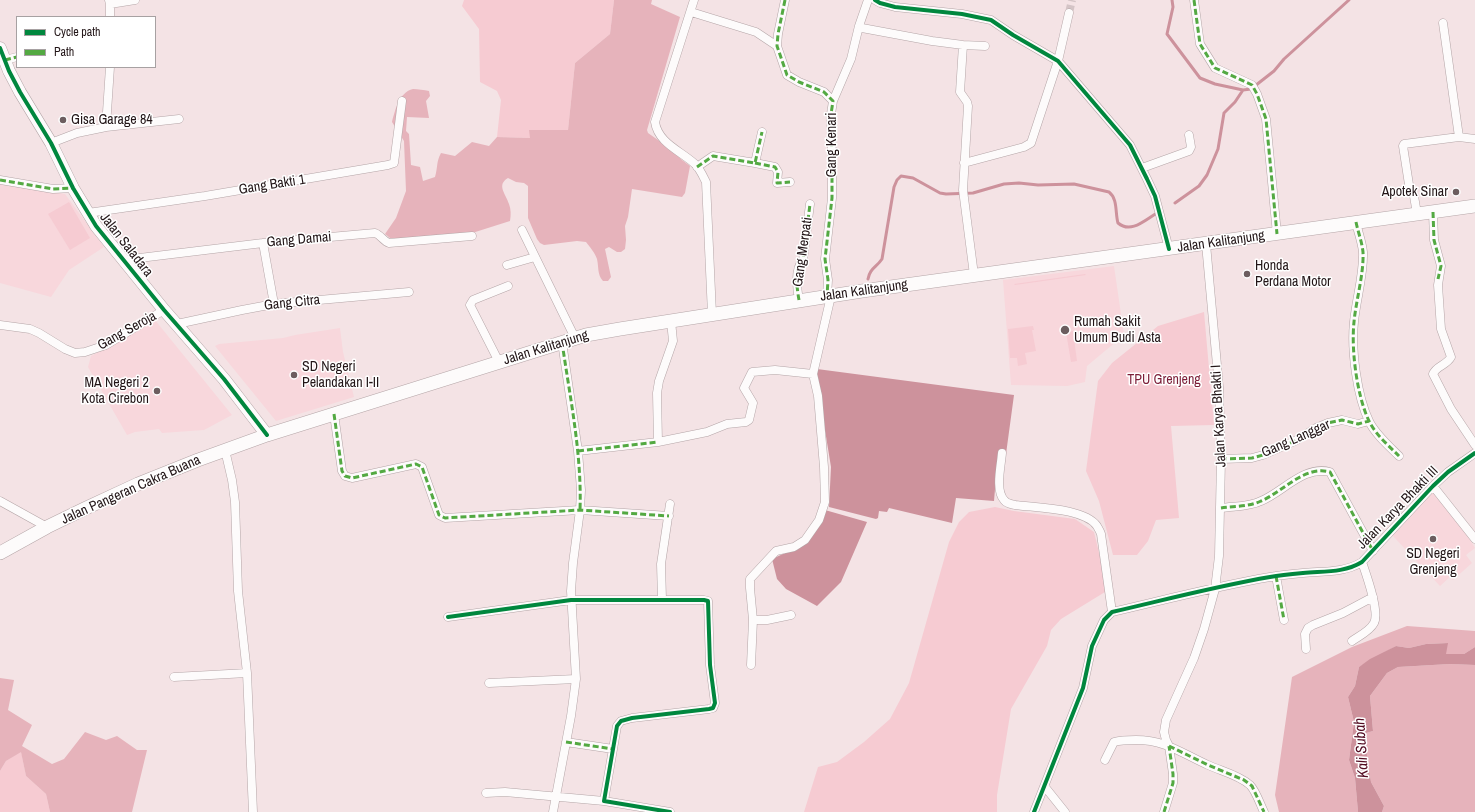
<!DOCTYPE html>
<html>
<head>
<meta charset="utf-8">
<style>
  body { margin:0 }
  #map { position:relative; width:1475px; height:812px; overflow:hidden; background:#f4e3e5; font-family:"Archivo Narrow",sans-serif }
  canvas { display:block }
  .legend { position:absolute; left:16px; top:16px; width:140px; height:52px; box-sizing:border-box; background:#fff; border:1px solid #a7a1a2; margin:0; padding:5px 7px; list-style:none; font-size:12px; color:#221517 }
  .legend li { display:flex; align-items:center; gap:8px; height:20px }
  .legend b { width:20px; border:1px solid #a7a1a2 }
</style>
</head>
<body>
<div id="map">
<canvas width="1475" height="812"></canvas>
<ul class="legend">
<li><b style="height:5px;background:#00873e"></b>Cycle path</li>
<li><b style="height:5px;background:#53a942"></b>Path</li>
</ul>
</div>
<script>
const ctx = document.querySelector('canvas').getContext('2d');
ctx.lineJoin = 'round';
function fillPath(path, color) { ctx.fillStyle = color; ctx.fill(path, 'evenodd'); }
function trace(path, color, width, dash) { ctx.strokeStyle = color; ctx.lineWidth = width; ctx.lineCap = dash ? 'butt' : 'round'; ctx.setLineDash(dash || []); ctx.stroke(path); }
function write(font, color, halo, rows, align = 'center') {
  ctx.font = font + ' "Archivo Narrow",sans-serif'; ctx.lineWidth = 3; ctx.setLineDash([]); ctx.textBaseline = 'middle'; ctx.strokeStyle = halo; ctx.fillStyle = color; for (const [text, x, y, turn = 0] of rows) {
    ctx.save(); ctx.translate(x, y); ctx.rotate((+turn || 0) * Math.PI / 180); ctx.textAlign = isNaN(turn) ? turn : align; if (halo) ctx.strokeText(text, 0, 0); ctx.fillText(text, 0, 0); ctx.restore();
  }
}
const built = new Path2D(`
  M0,183L65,194L104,247L69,270L51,297L0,283Z
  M1114,266L1124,335L1087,366L1085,382L1067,386L1011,385L1003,280Z
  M155,320L232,415L204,430L162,433L159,429L135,432L127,435L88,367L91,356Z
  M340,328L343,352L354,397L276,421L215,346L219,344L283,338L295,335Z
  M1433,492L1458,520L1475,548L1466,555L1472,563L1453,580L1450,577L1440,586L1392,535L1404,524L1428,494Z`);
const green = new Path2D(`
  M464,0H614L610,34L575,63L568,130H530V138L497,137L501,100L497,91L480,82L479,29L462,6Z
  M69,202L90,238L70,250L48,214Z
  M1085,274L1086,275L1015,285L1014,284Z
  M1204,312L1214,425L1171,426L1179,518L1156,520L1148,541L1137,555H1113L1099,501L1086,471L1098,381L1112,363L1158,326Z
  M1033,326L1034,330H1032L1036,351L1025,353L1027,364L1018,366L1017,358H1010L1008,329Z
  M1073,331L1077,361L1071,362L1066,332Z
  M995,507L1014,511L1075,519L1094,532L1103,569L1105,592L1061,619L1051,630L1047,646L1011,709L997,795V812H804L818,767L837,762L864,742L890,719L909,683L949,542L959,522L969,512Z
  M21,751L26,776L46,794L50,812H0V771L6,761Z`);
const forest = new Path2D(`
  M614,0H652L651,4L680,17L647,130L648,133L668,147L682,160L690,166L685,193L682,197L632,189L628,217L625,226L626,240L625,249L621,252H617L609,247L605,249L611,277L608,281H603C597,274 599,268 597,259C595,253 590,247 586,242L577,241L544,245L540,243L537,239L528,218V186L524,183L516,182L508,178C496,185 506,194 509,204C511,209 511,215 510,221L469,234L409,238H390L385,234L396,218L406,191L404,141L392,122C395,111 399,92 413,89C418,89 424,90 429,91L430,96L426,101L429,118L407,117L406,131L409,134L411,165L420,167L423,181L435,177C438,167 436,162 441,153L455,156L472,142L489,146L497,137L530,138L529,130H568L575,63L610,34Z
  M1407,626L1475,631V647L1464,654H1445L1447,643L1426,644L1409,648L1396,646L1359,667L1355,686L1348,697L1354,722L1349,760L1355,778L1358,812H1279L1275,795L1292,677L1352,647Z
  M1450,664L1475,665V812H1382L1384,806L1371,782L1367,757L1366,733L1373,731L1370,696L1387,673L1398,667Z
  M0,678L14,680L8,710L32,725L22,746L52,764L64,759L85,732L106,740L117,736L137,750H147L132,812H50L46,794L26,776L21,752L6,761L0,771Z`);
const water = new Path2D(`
  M817,369L1014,395L1006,454L998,453L994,501L956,498L952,523L889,508L887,512L879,511L878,518L876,519L829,507L831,467L817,381Z
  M825,510L867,522L841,582L817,606L786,589L777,579L772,559L796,548Z
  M1448,643L1446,654H1464L1475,647V665L1450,664L1398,667L1387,673L1370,696L1373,731L1366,733L1367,757L1371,782L1384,806L1382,812H1358L1355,778L1349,760L1354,722L1348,697L1355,686L1359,667L1370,659L1396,646L1409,648L1426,644Z`);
const stream = new Path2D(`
  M1172,0L1173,7L1167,34L1200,78L1215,84L1243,90L1251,89L1274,71L1284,59L1349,0
  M1175,203L1199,186L1207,175L1218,149L1224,113L1235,102L1243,90
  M868,279C870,268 876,268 882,259L894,187L897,180L901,176L913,178L940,193L946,194L973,193L1004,184L1019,183L1038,185L1074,184L1109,192C1118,199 1115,213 1118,223C1131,234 1145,220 1157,213`);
const streetTunnel = new Path2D(`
  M1069,13L1072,0`);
const street = new Path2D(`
  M109,0L110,4L135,0
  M694,0L655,122C658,143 681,151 695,164C700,169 703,176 706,182L712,314
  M785,0L778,34L777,46L787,75L799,82L824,92L833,101L831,114L832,159V198L825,259L828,280L827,296
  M868,0L859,26L862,28L932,41L963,45L985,46
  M875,0L880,3L895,7L962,14L991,20L1013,35L1058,61L1130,145L1147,179L1155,196L1169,249
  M1194,0L1200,44L1215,68L1252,85L1257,94L1266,119L1277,234
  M110,4V17
  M691,12L756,32L777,46
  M1443,23L1459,137
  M963,45L960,92L967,102L968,106L963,190L974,275
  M5,60L17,57
  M833,101L851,59L859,26
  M106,127L179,119
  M51,143L77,133L106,127L110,67
  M755,163L775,167L778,172L777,183L790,182
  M964,163L1024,147L1031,143L1058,61L1069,13
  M697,167L713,156L755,163L762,132
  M1142,168L1189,151L1191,147L1189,135
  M0,180L53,189L73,188
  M1433,212L1434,240L1441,266L1438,285L1441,329L1451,357C1447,365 1436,366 1433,374L1451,409L1475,445
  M88,213L205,196L388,165L394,163L402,101
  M1417,214L1414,196L1410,191L1403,146L1404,144L1459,137L1475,139
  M1356,222C1358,232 1362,242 1363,252C1364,274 1356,300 1354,322C1351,350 1357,396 1369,421C1375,434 1389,446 1399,456
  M522,230L575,338
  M263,243L274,304
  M123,260L263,243L375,233C381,235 383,241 389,243L472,236
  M507,265L535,257
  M799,300C797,289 794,269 803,260L810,204
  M177,324L242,310L274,304L409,292
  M0,325L30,329L39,333L65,349L75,353L85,352L106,345L164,310
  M499,362L470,305L473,300L508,286
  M334,414L342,471L345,476L352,478L416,464L422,467L439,515L445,518L580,510L669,516
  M658,442L657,393L659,381L673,341L671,321
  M225,450L232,480L235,502L238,591L247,673L253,812
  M578,451L658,442L707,432L727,424L746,422L749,420L753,403L744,388L752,372L775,370L813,374L831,296
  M1002,453C1001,466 995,490 1004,500C1007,504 1011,504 1015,505C1037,508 1084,508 1097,526C1098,528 1100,531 1101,534L1112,612
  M1221,459L1252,458L1263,455L1295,441L1316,428L1328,423L1342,420L1358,424L1369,421
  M1433,486L1475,539
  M0,501L47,527
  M1221,508C1234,506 1249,507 1261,501C1283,492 1304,465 1330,472L1373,551
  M1276,576L1284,620
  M662,599L661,564L670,504
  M448,617L571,600H704L708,601L710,665L715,703L713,708L709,709L632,718L621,721L617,726L604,801L670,812
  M753,620H767L791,615
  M1352,641C1359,636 1370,631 1374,623C1380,612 1366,574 1362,562
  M1306,649L1305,634L1308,628L1313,625L1343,613L1373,597
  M751,665L753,620L750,588V579L776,551L794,547L805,540L819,520L825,502L824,467L818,396L813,374
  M174,677L247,673
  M489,683L576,679
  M566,742L613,749
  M1105,760L1114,742C1121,740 1128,740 1136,740C1166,740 1181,753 1208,765C1221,771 1239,775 1250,785C1256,791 1260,804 1264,812
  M1045,787L1065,812
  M486,793L505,792L604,801
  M553,812L571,716L576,679L571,591L573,563L580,510L581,490L578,451L562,342
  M1034,812L1083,688L1092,646L1104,620L1112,612C1164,600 1217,586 1270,577C1281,575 1292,574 1303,573C1324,571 1344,573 1362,562L1433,486L1448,472L1475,453
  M1164,812L1173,783V774L1169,746L1166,740L1164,732L1166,720L1194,658L1204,629L1215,589L1219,556L1221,459L1219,387L1206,244`);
const secondary = new Path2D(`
  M0,48L9,71L20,92L51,143L73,188L96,226L164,310L224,379L267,435`);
const primary = new Path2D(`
  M0,553L47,527L84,509L138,484L198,460L267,435L586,335L620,329L862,291L1475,206`);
const quiet = new Path2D(`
  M785,0L778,34L777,46L787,75L799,82L824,92L833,101L831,114L832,159V198L825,259L828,280L827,296
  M1194,0L1200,44L1215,68L1252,85L1257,94L1266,119L1277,234
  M5,60L17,57
  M755,163L775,167L778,172L777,183L790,182
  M697,167L713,156L755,163L762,132
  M0,180L53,189L73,188
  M1433,212L1434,240L1441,266L1438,279
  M1356,222C1358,232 1362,242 1363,252C1364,274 1356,300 1354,322C1351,350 1357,396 1369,421C1375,434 1389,446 1399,456
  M799,300C797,289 794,269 803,260L810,204
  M562,342C570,398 582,454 580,510
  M334,414L342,471L345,476L352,478L416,464L422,467L439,515L445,518L580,510L669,516
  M578,451L658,442
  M1221,459L1252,458L1263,455L1295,441L1316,428L1328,423L1342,420L1358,424L1369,421
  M1221,508C1234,506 1249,507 1261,501C1283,492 1304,465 1330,472L1373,551
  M1276,576L1284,620
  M566,742L613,749
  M1169,746L1208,765L1244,780L1252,786L1264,812
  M1164,812L1173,783V774L1169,746`);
const cycleway = new Path2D(`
  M875,0L880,3L895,7L962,14L991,20L1013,35L1058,61L1130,145L1147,179L1155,196L1169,249
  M0,48L9,71L20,92L51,143L73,188L96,226L164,310L224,379L267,435
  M448,617L571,600H704L708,601L710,665L715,703L713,708L709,709L632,718L621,721L617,726L604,801L670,812
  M1034,812L1083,688L1092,646L1104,620L1112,612C1164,600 1217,586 1270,577C1281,575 1292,574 1303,573C1324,571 1344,573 1362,562L1433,486L1448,472L1475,453`);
const markers = [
  [63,120,4,"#6c5d5f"],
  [1456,192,4,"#6c5d5f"],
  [1247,274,4,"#6c5d5f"],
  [1065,330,5,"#6c5d5f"],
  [294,375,4,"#6c5d5f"],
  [157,391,4,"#6c5d5f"],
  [1433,539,4,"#6c5d5f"]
];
const poiNames = [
  ["Gisa Garage 84",71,120],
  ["Apotek Sinar",1448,192,"right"],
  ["Honda",1255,266],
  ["Perdana Motor",1255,282],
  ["Rumah Sakit",1074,322],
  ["Umum Budi Asta",1074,338],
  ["SD Negeri",302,367],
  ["Pelandakan I-II",302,383],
  ["MA Negeri 2",149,383,"right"],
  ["Kota Cirebon",149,399,"right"],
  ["SD Negeri",1433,554,"center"],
  ["Grenjeng",1433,570,"center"]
];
const streetNames = [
  ["Gang Kenari",832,145,-90],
  ["Gang Bakti 1",272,185,-9],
  ["Gang Damai",299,240,-5],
  ["Jalan Kalitanjung",1221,242,-8],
  ["Jalan Saladara",126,245,52],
  ["Gang Merpati",803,252,-82],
  ["Jalan Kalitanjung",864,291,-8],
  ["Gang Citra",292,303,-6],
  ["Gang Seroja",127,331,-29],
  ["Jalan Kalitanjung",546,348,-17],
  ["Jalan Karya Bhakti I",1219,416,-93],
  ["Gang Langgar",1296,439,-24],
  ["Jalan Pangeran Cakra Buana",131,490,-24],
  ["Jalan Karya Bhakti III",1398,508,-46]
];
const parkNames = [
  ["TPU Grenjeng",1164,380]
];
const waterNames = [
  ["Kali Subah",1362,748,-94]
];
fillPath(built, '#f8d7dc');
fillPath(green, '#f6cbd2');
fillPath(forest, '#e6b3bb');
fillPath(water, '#cd929c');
trace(stream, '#cd929c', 3);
trace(streetTunnel, '#d4c4c6', 8, [8, 4]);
trace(street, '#b4a5a7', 9);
trace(secondary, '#b4a5a7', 13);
trace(primary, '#b4a5a7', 14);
trace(street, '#fdfbfb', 8);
trace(secondary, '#fdfbfb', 12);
trace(primary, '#fdfbfb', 13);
trace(quiet, '#53a942', 3, [6, 3]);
trace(cycleway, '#00873e', 4);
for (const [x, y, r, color] of markers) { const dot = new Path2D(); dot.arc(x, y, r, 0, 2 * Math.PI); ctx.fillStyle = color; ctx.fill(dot); trace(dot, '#fff', 1.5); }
write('14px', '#221517', '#fff', poiNames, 'left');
write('14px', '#221517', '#fff', streetNames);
write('14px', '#7c1e38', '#fff', parkNames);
write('italic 15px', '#530c22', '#fff', waterNames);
</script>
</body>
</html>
